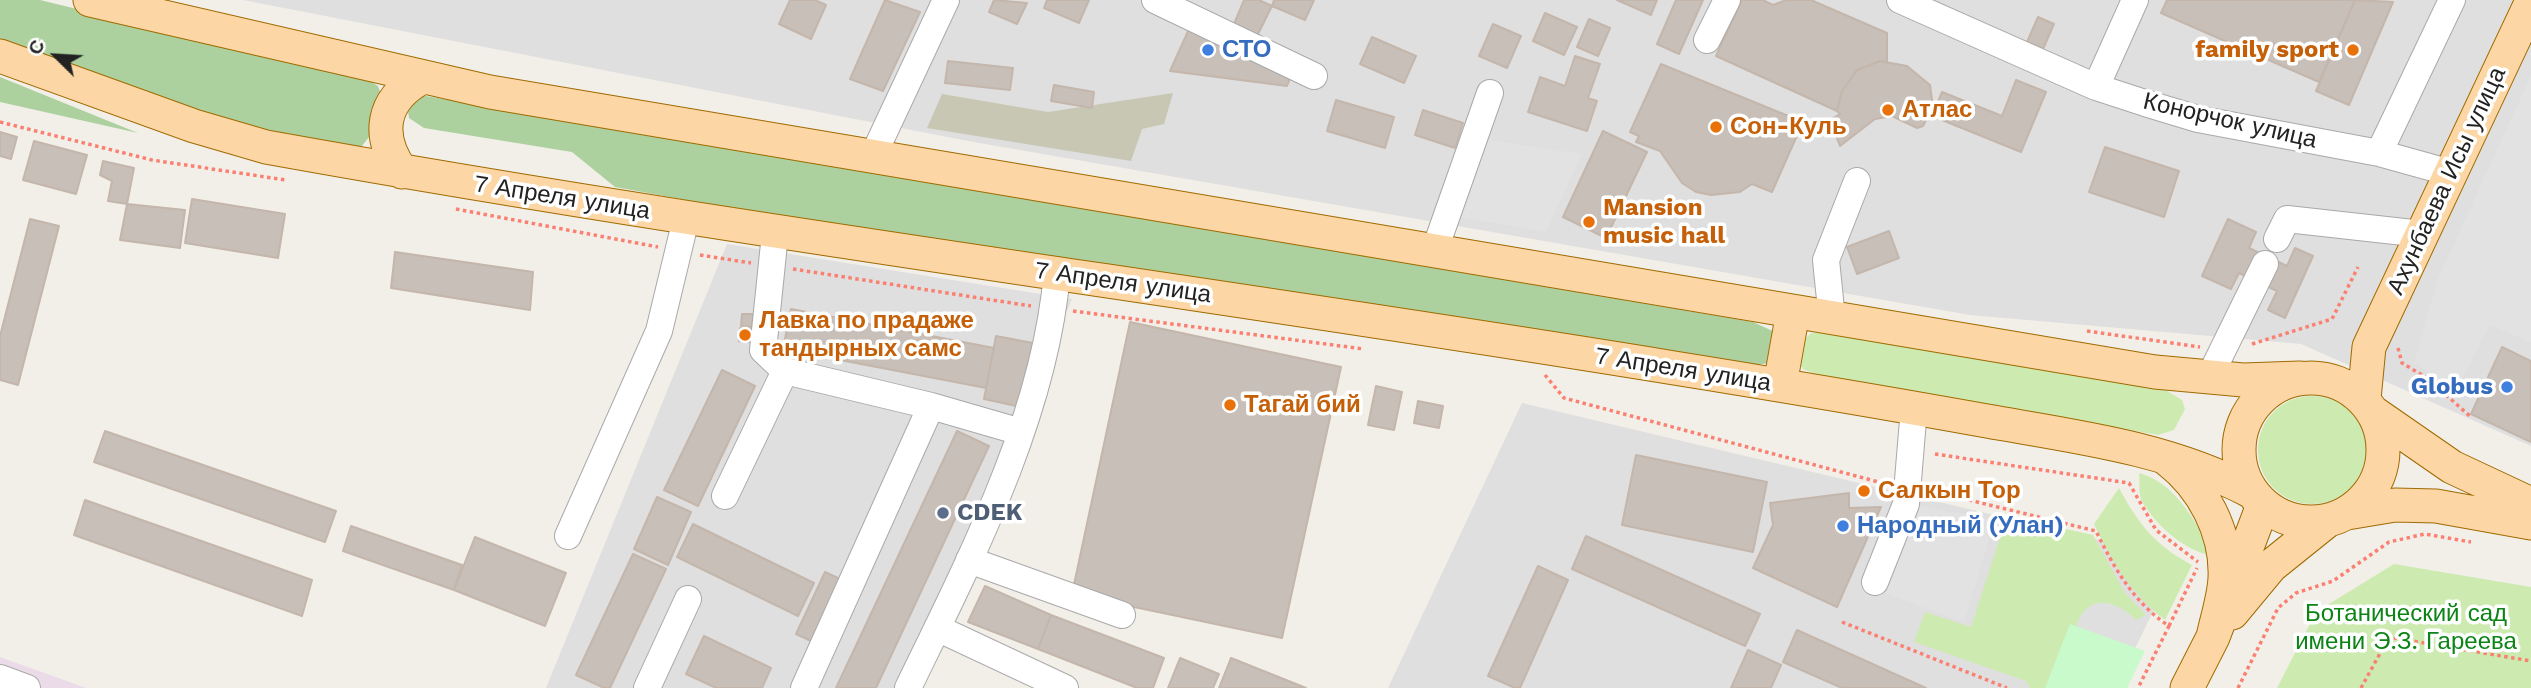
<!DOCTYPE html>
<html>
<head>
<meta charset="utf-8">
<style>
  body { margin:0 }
  #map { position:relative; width:2531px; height:688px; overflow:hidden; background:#f2efe9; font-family:"Work Sans",sans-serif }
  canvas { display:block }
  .north { position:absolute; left:21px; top:21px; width:70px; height:70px; -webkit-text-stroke:5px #fff; paint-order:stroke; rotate:294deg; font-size:19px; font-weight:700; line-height:28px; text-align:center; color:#222 }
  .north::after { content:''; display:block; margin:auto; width:24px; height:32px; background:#222; clip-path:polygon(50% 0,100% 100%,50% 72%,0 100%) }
</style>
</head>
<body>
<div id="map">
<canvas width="2531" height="688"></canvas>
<div class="north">С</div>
</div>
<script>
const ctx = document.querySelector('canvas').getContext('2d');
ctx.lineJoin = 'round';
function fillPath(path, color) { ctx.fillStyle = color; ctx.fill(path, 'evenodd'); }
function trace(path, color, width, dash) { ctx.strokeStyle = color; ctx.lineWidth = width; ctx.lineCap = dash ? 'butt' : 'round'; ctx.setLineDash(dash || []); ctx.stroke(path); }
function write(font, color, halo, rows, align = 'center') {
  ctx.font = font + ' "Work Sans",sans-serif'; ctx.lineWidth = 7; ctx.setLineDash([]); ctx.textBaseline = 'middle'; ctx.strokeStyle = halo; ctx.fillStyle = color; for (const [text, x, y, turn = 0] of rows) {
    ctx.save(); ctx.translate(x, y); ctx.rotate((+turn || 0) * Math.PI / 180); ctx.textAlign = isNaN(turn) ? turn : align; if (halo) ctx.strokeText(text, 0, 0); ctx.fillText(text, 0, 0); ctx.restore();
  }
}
const residential = new Path2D(`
  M243,0H2531V446L2301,344L1970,315L968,141Z
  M727,244L1072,299L908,688H546Z
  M1522,403L2133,548L2174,568L2116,688H1388Z`);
const industrial = new Path2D(`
  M0,657L86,688H0Z`);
const construction = new Path2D(`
  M1173,93L1164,124L1142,129L1131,161L927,128L942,94L1048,112Z`);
const grass = new Path2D(`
  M1827,332L2164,389L2182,400L2185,409L2174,430L2158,435L1818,375L1803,369L1797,359L1800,344L1811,333Z
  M2258 450a54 54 0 1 1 108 0a54 54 0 1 1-108 0Z
  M2139,473C2176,483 2197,523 2213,556C2185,551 2156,526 2142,501C2138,494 2140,482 2139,473Z
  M2119,488C2139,525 2155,545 2192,565L2165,620C2132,595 2111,561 2094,524Z
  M2007,516L2093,535L2125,593L2146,615L2136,620C2121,604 2094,592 2080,617C2072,632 2070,669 2067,688H2030L2026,681L1914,642L1925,612L1971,627Z
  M2394,564L2531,587V688H2277L2316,612Z`);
const forest = new Path2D(`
  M0,0H40L366,79L378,86L385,106L374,131L361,147L346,149L230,121L0,40Z
  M0,77L138,133L0,102Z
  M420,95L1753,322L1775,332L1770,363L1754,365L823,225L615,187L572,152L424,128L409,118L407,104Z`);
const park = new Path2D(`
  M2070,624L2145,651L2127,688H2045Z`);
const parking = new Path2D(`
  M2531,75V342L2490,325L2456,391L2414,363L2437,281Z
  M1483,139L1582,154L1546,232L1460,217Z
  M1897,502L1995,520L1964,622L1862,585Z`);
const building = new Path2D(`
  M790,0H815L826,5L811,39L779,24Z
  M885,0L920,12L883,91L850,79Z
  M994,0L1027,3L1017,24L989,12Z
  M1047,0H1089L1079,23L1044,8Z
  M1244,0H1259L1272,6L1257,36L1234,24Z
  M1274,0H1314L1305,20L1272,6Z
  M1617,0H1657L1651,15Z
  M1676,0H1703L1679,54L1657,44Z
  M1742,0H1763L1773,5L1786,0H1811L1887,33V62L1880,61L1857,70L1842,91L1837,111L1716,56Z
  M2167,0H2355L2319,82L2161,13Z
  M2355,0L2393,2L2349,105L2316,91Z
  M1545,13L1577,27L1564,55L1533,41Z
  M2038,17L2054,24L2043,49L2027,42Z
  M1589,19L1610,28L1598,56L1577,47Z
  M1493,24L1521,36L1507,68L1479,56Z
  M1189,29L1291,76L1287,86L1170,71Z
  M1372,37L1416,56L1404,83L1360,64Z
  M1575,56L1600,64L1588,98L1597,101L1587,131L1528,112L1540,77L1565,86Z
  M948,61L1013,68L1010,90L945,83Z
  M1880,61L1907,66L1930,85L1933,107L1923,126L1917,128L1892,116L1875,119L1840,146L1830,120L1840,114L1837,111L1842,91L1857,70Z
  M1661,64L1803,122L1772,192L1752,184L1740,192L1711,195L1696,192L1682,183L1660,151L1636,142L1639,136L1630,132Z
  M2016,80L2046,92L2021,152L1932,116L1942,92L2002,116Z
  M1054,85L1094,92L1092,108L1051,101Z
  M1336,100L1394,117L1385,148L1327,131Z
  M1423,110L1463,123L1455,148L1415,135Z
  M1603,131L1647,152L1606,238L1563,217Z
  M0,132L17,137L11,159L0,156Z
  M34,141L87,155L76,194L23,180Z
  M2105,147L2179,171L2164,217L2089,192Z
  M103,161L134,168L127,204L108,201L112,181L100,175Z
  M192,199L285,214L278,258L185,243Z
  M127,204L185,210L180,248L120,240Z
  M30,219L59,226L18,385L0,380V336Z
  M2228,219L2256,232L2249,248L2287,266L2295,248L2313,256L2285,318L2268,310L2277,291L2239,273L2231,289L2202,276Z
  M1889,231L1899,258L1857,274L1847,247Z
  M395,252L533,272L530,310L391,288Z
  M791,309L994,348L986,388L783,349Z
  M742,314H753L752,327L741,326Z
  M1130,322L1341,367L1282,638L1072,594Z
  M740,328H752L750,342L739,341Z
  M996,336L1033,343L1021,407L984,399Z
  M2502,347L2531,361V442L2471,414Z
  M722,370L755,386L698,506L664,490Z
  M1376,386L1402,392L1394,430L1368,425Z
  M1418,401L1443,406L1439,428L1414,423Z
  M105,431L336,511L325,542L94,462Z
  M957,431L989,446L876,688H836Z
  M1636,455L1767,482L1753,552L1622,525Z
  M1849,493V508L1881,507L1837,607L1753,568L1773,525L1770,503Z
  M657,497L691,512L668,565L634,549Z
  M85,500L312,580L302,616L74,535Z
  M693,524L814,583L798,616L677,557Z
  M351,526L462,565L454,590L343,551Z
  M1586,536L1760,614L1745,646L1572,569Z
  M475,537L566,573L545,626L454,590Z
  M633,554L666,569L610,688H604L576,675Z
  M1538,566L1568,580L1520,688H1515L1488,676Z
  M825,572L840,579L811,641L796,634Z
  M985,586L1051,615L1038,649L968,622Z
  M1051,615L1164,658L1153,688H1137L1038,649Z
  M1797,630L1926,688H1842L1783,662Z
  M704,636L771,668L762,688H716L686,674Z
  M1748,650L1781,665L1771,688H1731Z
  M1180,658L1219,674L1213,688H1168Z
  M1231,658L1306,688H1219Z`);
const path = new Path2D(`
  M0,122L152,160L286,180
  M456,209L658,247
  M700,255L751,263
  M793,269L1031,306
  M1073,311L1364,349
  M2087,331L2200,347
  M2252,344L2332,319L2358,267
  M2398,348L2402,363L2427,378L2472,418
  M1545,375L1564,398L1886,484
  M1935,454L2129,483L2156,530L2198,562
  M1928,490L2096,531C2114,568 2134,603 2169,626L2138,688
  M1842,622L2007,688
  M2169,626L2197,568
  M2238,688L2278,608L2296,593L2333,581L2389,542L2425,534L2471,542
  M2361,688L2389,637L2531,661`);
const minor = new Path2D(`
  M1155,0L1314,76
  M1900,0L2096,87L2145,103L2198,119L2379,153L2451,173
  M1707,40L1727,0
  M2096,87L2135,0
  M2379,153L2452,0
  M872,158L946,0
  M775,234L763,350L785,371L931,406L1021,432
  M2277,239L2287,219L2422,234
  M1434,252L1490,93
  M1832,319L1826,260L1857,181
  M2209,378L2265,264
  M725,496L785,371
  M568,536L659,331L686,219
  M969,560L1122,615
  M1875,582L1906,504L1914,408
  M937,628L1065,688
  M0,678L27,688
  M647,688L688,599
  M804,688L931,406
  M908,688C970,560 1045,416 1057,273`);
const major = new Path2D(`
  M90,0L490,92L2155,372L2243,380L2300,378
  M0,56L194,126L266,147C732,231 1201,291 1668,367C1774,384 1881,402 1987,421C2078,437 2168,448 2250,491
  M402,172C376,136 381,100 421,78
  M2239 450a72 72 0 1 1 144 0a72 72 0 1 1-144 0Z
  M1780,385L1793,312
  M2364,399L2369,347L2531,3
  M2374,413L2452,467L2531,504
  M2168,460C2203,487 2227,532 2225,578C2224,598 2217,618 2213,637
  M2347,513L2395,505L2436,506L2531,523
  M2232,613L2271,566L2327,521
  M2187,688L2213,637L2263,505`);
const markers = [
  [1208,50,7,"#3f7fe0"],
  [2353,50,7,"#e8710a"],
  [1888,110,7,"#e8710a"],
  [1716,127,7,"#e8710a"],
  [1589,222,7,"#e8710a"],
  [745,335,7,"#e8710a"],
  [2507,387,7,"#3f7fe0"],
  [1230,405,7,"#e8710a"],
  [1864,491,7,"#e8710a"],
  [943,513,7,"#5c6f8a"],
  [1843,526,7,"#3f7fe0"]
];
const shopNames = [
  ["СТО",1222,50],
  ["Globus",2493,387,"right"],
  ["Народный (Улан)",1857,526]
];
const foodNames = [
  ["family sport",2339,50,"right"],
  ["Атлас",1902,110],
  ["Сон-Куль",1730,127],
  ["Mansion",1603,208],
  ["music hall",1603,236],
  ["Лавка по прадаже",759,321],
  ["тандырных самс",759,349],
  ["Тагай бий",1244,405],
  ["Салкын Тор",1878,491]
];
const streetNames = [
  ["Конорчок улица",2230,121,13],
  ["Ахунбаева Исы улица",2447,181,-65],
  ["7 Апреля улица",562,198,9],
  ["7 Апреля улица",1123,283,8],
  ["7 Апреля улица",1683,370,9]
];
const serviceNames = [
  ["CDEK",957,513]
];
const parkNames = [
  ["Ботанический сад",2406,614],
  ["имени Э.З. Гареева",2406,642]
];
fillPath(residential, '#e0dfdf');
fillPath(industrial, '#ebdbe8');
fillPath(construction, '#c7c7b4');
fillPath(grass, '#cdebb0');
fillPath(forest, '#add19e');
fillPath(park, '#c8facc');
fillPath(parking, '#e2e2e2');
fillPath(building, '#c7bfb8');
trace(building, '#c4b6ab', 2);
trace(minor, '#a9a9a9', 28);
trace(major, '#a06b00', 35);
trace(path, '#fa8072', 3.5, [3.5, 3.5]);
trace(minor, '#fff', 26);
trace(major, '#fcd6a4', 33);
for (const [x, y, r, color] of markers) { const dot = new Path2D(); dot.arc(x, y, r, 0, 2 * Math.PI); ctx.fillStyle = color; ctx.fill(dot); trace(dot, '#fff', 2.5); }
write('bold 24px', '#366cbe', '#fff', shopNames, 'left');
write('bold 24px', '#c56008', '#fff', foodNames, 'left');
write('24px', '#222', '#fff', streetNames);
write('bold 24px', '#4e5e75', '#fff', serviceNames, 'left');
write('24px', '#0c8416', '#fff', parkNames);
</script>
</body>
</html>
